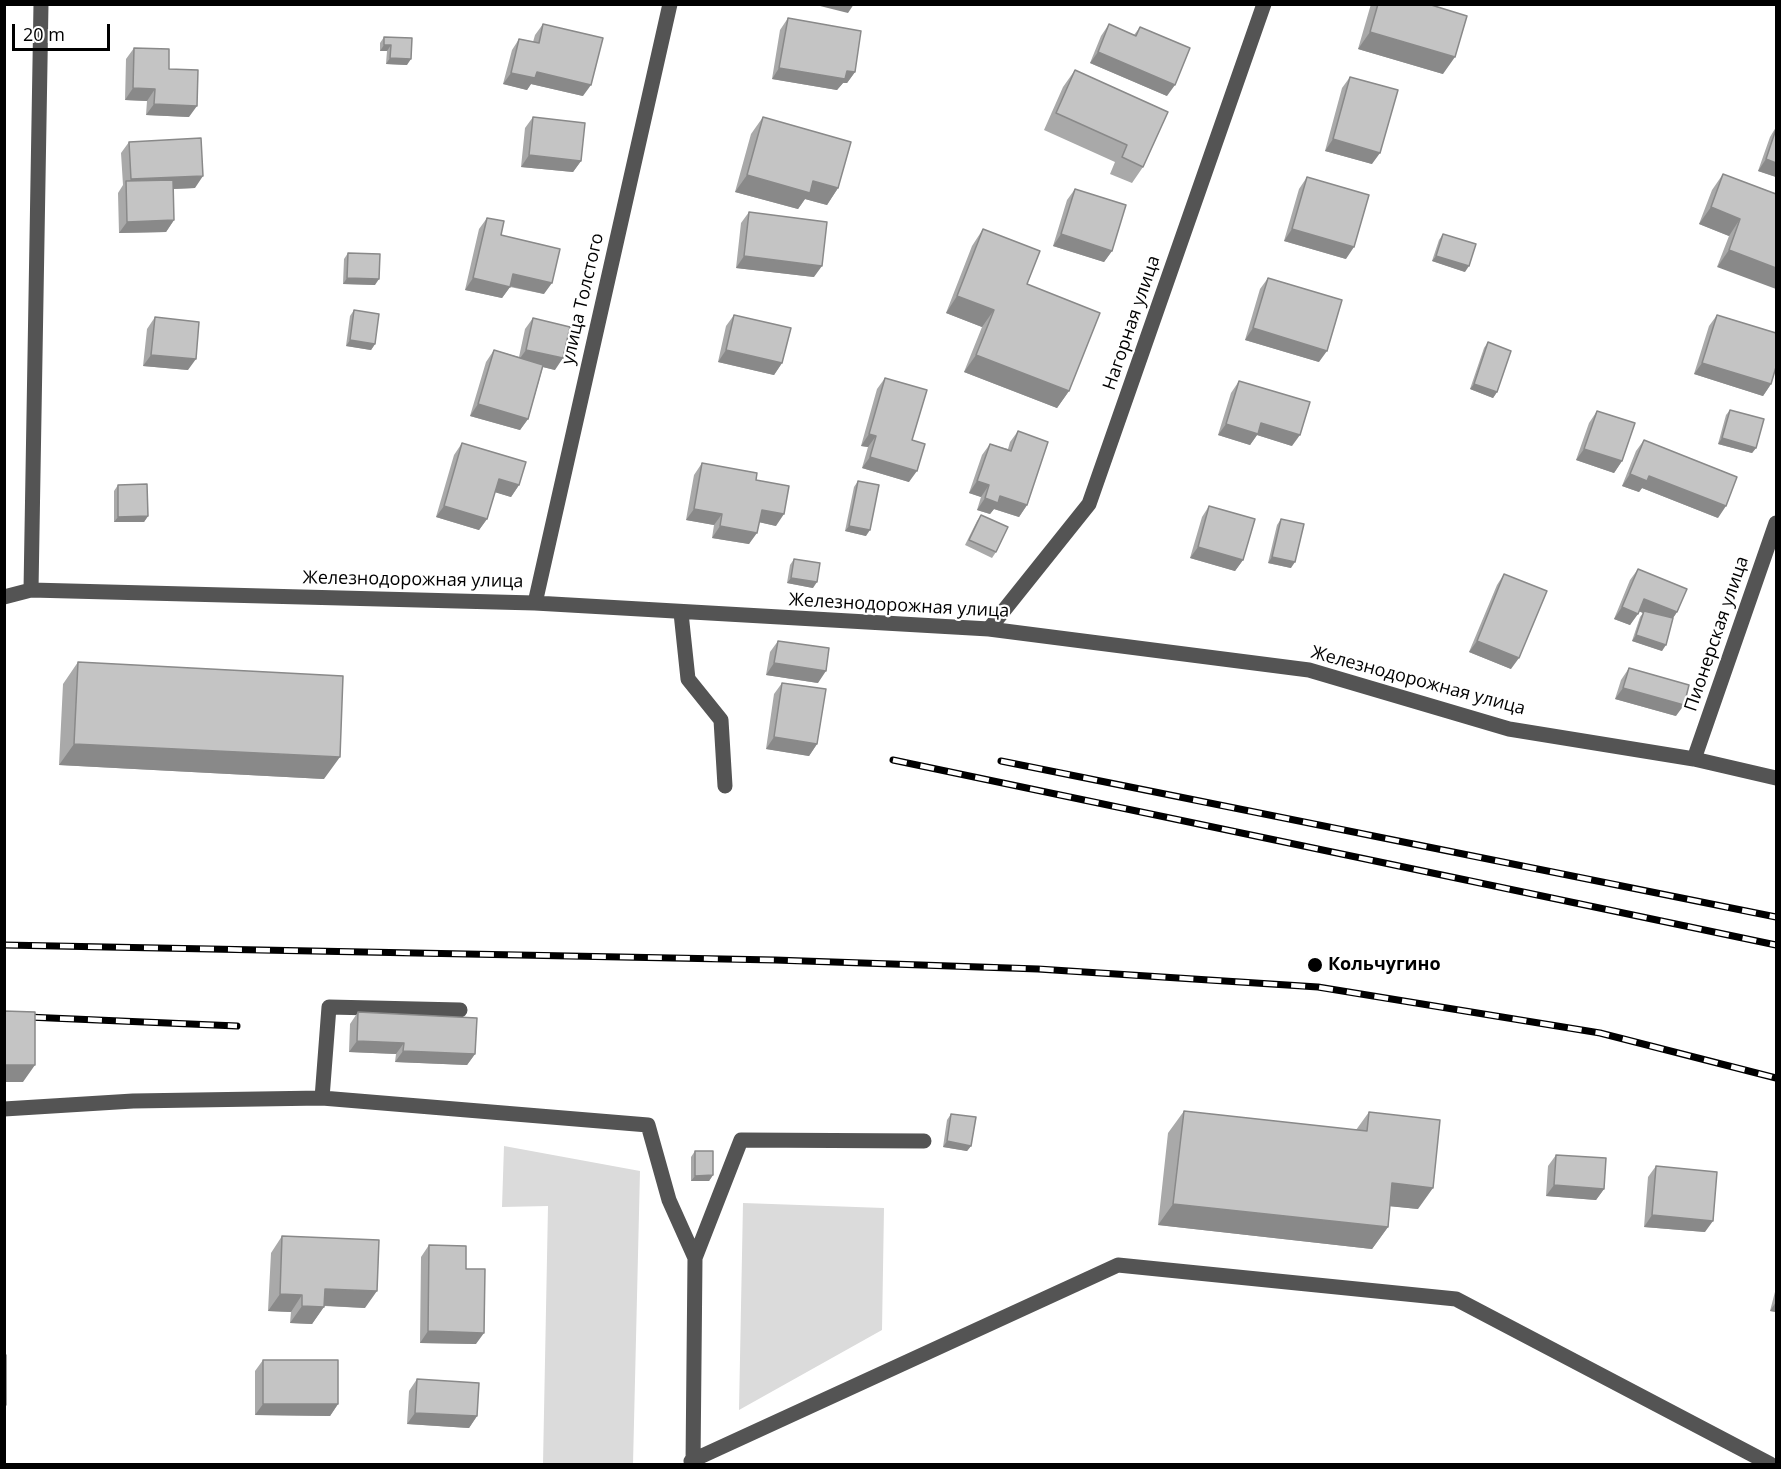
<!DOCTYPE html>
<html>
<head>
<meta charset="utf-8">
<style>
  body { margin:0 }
  #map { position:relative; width:1781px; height:1469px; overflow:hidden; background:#fff; font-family:"Open Sans",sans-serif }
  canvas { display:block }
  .frame { position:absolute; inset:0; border:6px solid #000; pointer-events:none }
  .scale { position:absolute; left:12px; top:24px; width:98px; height:27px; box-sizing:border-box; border:3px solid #000; border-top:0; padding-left:8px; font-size:18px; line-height:21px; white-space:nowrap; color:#000; -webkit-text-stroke:4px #fff; paint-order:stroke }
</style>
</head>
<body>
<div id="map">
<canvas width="1781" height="1469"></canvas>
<div class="frame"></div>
<div class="scale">20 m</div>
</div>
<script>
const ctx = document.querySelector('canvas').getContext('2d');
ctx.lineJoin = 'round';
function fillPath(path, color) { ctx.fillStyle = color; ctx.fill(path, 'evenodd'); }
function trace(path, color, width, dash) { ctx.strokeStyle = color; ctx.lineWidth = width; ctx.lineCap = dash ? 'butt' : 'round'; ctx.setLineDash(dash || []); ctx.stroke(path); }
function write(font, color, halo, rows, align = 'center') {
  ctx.font = font + ' "Open Sans",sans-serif'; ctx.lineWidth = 4.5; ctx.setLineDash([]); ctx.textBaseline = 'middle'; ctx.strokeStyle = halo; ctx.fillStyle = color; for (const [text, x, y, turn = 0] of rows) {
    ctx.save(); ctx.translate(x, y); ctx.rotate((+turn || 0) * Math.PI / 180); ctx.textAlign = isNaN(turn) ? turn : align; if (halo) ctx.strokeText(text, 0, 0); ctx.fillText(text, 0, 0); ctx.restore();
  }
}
const green = new Path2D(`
  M504,1146L640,1171L633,1464H543L548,1206L502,1207Z
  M743,1203L884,1208L882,1330L739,1410Z`);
const minor = new Path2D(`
  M31,590L41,4
  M4,597L31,590L535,603L989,629L1309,670L1509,729L1694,759L1776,778
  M535,603L670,4
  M681,613L688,679L721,720L725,786
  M989,629L1089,504L1264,4
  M1694,759L1776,523
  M322,1098L329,1007L460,1010
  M4,1109L133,1101L322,1098L648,1125L669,1200L695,1258
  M691,1461L1118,1265L1456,1299L1770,1464
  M693,1464L695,1258L741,1140L924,1141`);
const rail = new Path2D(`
  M893,760L1776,945
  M1001,761L1776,917
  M4,945L775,960L1038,969L1318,987L1600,1033L1776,1078
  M4,1016L237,1026`);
const wall = new Path2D(`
  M1371,4H1428L1443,74L1358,49Z
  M788,18L855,72L847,83H843L837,90L772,79L780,30Z
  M543,24L583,96L531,84L527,90L503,84L512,50L519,39L533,42L535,35Z
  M1109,24L1134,35L1140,27L1167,96L1090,63L1101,36Z
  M384,37L407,65L386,64L387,51H380V43Z
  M134,48L169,69L189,117L146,115L147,101L125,100L126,59Z
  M1075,70L1143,167L1132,183L1110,174L1115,162L1044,130L1063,87Z
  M1350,77L1372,164L1325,151L1342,88Z
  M533,117L581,161L573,172L521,167L525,128Z
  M763,117L838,188L827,205L805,199L798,209L735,192L751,134Z
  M1776,127V177L1758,171L1770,137Z
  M129,142L195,188L173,189L174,220L166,232L119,233L118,193L123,185L121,153Z
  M1723,174L1776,194L1717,267L1729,236L1699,224L1712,190Z
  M1307,177L1346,259L1284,241L1299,189Z
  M1075,189L1112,251L1104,262L1053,246L1067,200Z
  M749,212L814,277L736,268L741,223Z
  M487,218L501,235L544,294L510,287L502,298L465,290L479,229Z
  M983,229L1027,284L1069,391L1057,408L964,372L982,327L946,313L972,246Z
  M1443,234L1465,272L1432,261L1439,240Z
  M348,253L375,285L343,284L344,259Z
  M1268,278L1319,362L1245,340L1260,289Z
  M354,310L375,344L371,350L346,346L350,316Z
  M734,315L782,363L774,375L718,362L726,326Z
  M1717,315L1771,384L1763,396L1694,374L1709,326Z
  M155,317L188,370L143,366L147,329Z
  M533,318L555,370L543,367L528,419L520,430L470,416L486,362L494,350L519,357L525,329Z
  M1488,342L1497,392L1493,398L1470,389L1484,348Z
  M885,378L912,440L909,482L862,468L868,447L861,446L877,389Z
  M1239,381L1292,446L1257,435L1250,445L1218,435L1231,393Z
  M1730,410L1756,448L1752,453L1718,444L1726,415Z
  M1597,411L1622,461L1614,473L1576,460L1589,423Z
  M1018,431L1027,505L1019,517L994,509L990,514L977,510L981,497L969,493L982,455L990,444L1008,449L1010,442Z
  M1644,440L1718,518L1642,488L1639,492L1622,486L1636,451Z
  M462,443L519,485L511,497L495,492L487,519L479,530L436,517L454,455Z
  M702,463L756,480L776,526L759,522L749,544L712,538L714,525L686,520L694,475Z
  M858,481L866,536L845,531L854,487Z
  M118,485L148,516L144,522H114V491Z
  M1209,506L1243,560L1235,571L1190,558L1202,517Z
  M981,515L996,552L992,558L965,545L977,521Z
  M1281,519L1291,568L1268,563L1277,525Z
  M794,559L813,588L787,583L790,565Z
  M1638,569L1677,612L1673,618L1662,651L1632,641L1640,617L1643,613L1639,611L1630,625L1614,619L1630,580Z
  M1504,574L1511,669L1469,652L1497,585Z
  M778,641L818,683L766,675L770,652Z
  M78,662L324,779L59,765L63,684Z
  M1629,668L1676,716L1615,699L1621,680Z
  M782,683L817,744L809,756L766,749L774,694Z
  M358,1012L475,1054L467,1065L395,1062L396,1054L349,1052L350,1024Z
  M1184,1111L1356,1130L1369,1112L1418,1209L1390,1206L1388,1227L1372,1249L1158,1225L1168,1133Z
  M951,1114L971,1146L967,1151L943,1147L947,1120Z
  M695,1151L713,1175L709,1181H691V1157Z
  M1556,1155L1604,1189L1596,1200L1546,1196L1548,1166Z
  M1656,1166L1705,1232L1644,1227L1648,1177Z
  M282,1236L365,1308L324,1306L312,1324L290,1323L291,1312L268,1311L271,1253Z
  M429,1245L466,1269L476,1344L420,1343L421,1257Z
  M1776,1288V1312L1770,1311Z
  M263,1360L338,1404L330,1416L255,1415V1371Z
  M417,1379L477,1416L469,1428L407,1424L409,1391Z`);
const shadedWall = new Path2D(`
  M812,4H854L848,13Z
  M1370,32L1455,57L1443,74L1358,49Z
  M384,45H391L387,51H380Z
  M1098,52L1175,85L1167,96L1090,63Z
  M390,58L411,59L407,65L386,64Z
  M779,68L847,71L855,72L847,83H843L837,90L772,79Z
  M537,72L591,85L583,96L531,84L527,90L503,84L511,73Z
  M133,88L155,89L147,101L125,100Z
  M154,104L197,106L189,117L146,115Z
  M1333,139L1380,153L1372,164L1325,151Z
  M529,155L581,161L573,172L521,167Z
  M1766,159L1776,163V177L1758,171Z
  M747,175L813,181L838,188L827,205L805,199L798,209L735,192Z
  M203,176L195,188L126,191V187L131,179Z
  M1711,207L1740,219L1729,236L1699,224Z
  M174,220L166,232L119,233L127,222Z
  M1292,229L1354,247L1346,259L1284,241Z
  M1061,234L1112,251L1104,262L1053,246Z
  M1729,250L1776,268V289L1717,267Z
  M744,256L822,266L814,277L736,268Z
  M1436,256L1469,266L1465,272L1432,261Z
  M513,274L552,283L544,294L505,285Z
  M347,278L379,279L375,285L343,284Z
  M473,278L510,287L502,298L465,290Z
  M957,296L994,310L982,327L946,313Z
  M1253,328L1327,351L1319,362L1245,340Z
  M350,340L375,344L371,350L346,346Z
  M526,350L563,358L555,370L518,361Z
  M726,350L782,363L774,375L718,362Z
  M151,355L196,359L188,370L143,366Z
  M976,355L1069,391L1057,408L964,372Z
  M1702,363L1771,384L1763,396L1694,374Z
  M1474,384L1497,392L1493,398L1470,389Z
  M478,404L528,419L520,430L470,416Z
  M1261,423L1300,435L1292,446L1257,435L1250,445L1218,435L1226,424Z
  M869,434L876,436L868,447L861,446Z
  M1722,438L1756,448L1752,453L1718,444Z
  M1584,449L1622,461L1614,473L1576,460Z
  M870,457L917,471L909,482L862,468Z
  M1630,474L1649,476L1726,506L1718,518L1642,488L1639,492L1622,486Z
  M499,479L519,485L511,497L491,491Z
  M977,481L989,485L981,497L969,493Z
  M1000,496L1027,505L1019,517L994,509L990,514L977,510L985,498Z
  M444,506L487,519L479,530L436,517Z
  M694,509L722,514L714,525L686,520Z
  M762,510L784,514L776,526L754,521Z
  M148,516L144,522H114L118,517Z
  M720,526L757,533L749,544L712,538Z
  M849,526L870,530L866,536L845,531Z
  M1198,547L1243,560L1235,571L1190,558Z
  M1272,557L1295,562L1291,568L1268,563Z
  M791,578L817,582L813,588L787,583Z
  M1644,599L1677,612L1669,624L1636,610Z
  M1622,607L1638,614L1630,625L1614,619Z
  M1636,635L1666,645L1662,651L1632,641Z
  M1477,641L1519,658L1511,669L1469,652Z
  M774,663L826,671L818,683L766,675Z
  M1623,688L1684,705L1676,716L1615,699Z
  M774,737L817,744L809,756L766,749Z
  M74,744L340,757L324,779L59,765Z
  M357,1041L404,1043L396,1054L349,1052Z
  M403,1051L475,1054L467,1065L395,1062Z
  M4,1065H35L23,1082H4Z
  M947,1141L971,1146L967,1151L943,1147Z
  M713,1175L709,1181H691L695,1176Z
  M1392,1183L1433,1188L1418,1209L1377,1205Z
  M1554,1185L1604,1189L1596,1200L1546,1196Z
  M1173,1204L1388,1227L1372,1249L1158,1225Z
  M1652,1215L1713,1221L1705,1232L1644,1227Z
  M325,1289L377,1291L365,1308L313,1305Z
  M280,1294L302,1295L291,1312L268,1311Z
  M1776,1302V1312L1770,1311Z
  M302,1306L324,1307L312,1324L290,1323Z
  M428,1331L484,1333L476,1344L420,1343Z
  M263,1404H338L330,1416L255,1415Z
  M415,1413L477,1416L469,1428L407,1424Z`);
const building = new Path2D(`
  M1378,4H1428L1467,16L1455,57L1370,32Z
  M788,18L861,31L855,72L847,71L845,79L779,68Z
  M543,24L603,38L591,85L537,72L535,78L511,73L519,39L539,43Z
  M1109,24L1136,36L1140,27L1190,48L1175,85L1098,52Z
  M384,37L412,38L411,59L390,58L391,45H384Z
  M134,48L169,49V69L198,70L197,106L154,104L155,89L133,88Z
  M1075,70L1168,112L1143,167L1122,157L1127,145L1056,113Z
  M1350,77L1398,90L1380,153L1333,139Z
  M533,117L585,123L581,161L529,155Z
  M763,117L851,142L838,188L813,181L810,193L747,175Z
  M1776,129V163L1766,159Z
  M201,138L203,176L131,179L129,142Z
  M1723,174L1776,194V268L1729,250L1740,219L1711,207Z
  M1307,177L1369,195L1354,247L1292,229Z
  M173,180L174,220L127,222L126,181Z
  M1075,189L1126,205L1112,251L1061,234Z
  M749,212L827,222L822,266L744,256Z
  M487,218L504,221L501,235L560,249L552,283L513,274L510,287L473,278Z
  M983,229L1040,251L1027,284L1100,313L1069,391L976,355L994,310L957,296Z
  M1443,234L1476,244L1469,266L1436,256Z
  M348,253L380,254L379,279L347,278Z
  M1268,278L1342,300L1327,351L1253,328Z
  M354,310L379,314L375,344L350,340Z
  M734,315L791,328L782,363L726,350Z
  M1717,315L1776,333V367L1771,384L1702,363Z
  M155,317L199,322L196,359L151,355Z
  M533,318L570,327L563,358L526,350Z
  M1488,342L1511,351L1497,392L1474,384Z
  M494,350L543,365L528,419L478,404Z
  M885,378L927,390L912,440L925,444L917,471L870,457L876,436L869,434Z
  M1239,381L1310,402L1300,435L1261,423L1258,434L1226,424Z
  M1730,410L1764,419L1756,448L1722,438Z
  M1597,411L1635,423L1622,461L1584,449Z
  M1018,431L1048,442L1027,505L1000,496L998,503L985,498L989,485L977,481L990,444L1011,451Z
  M1644,440L1737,477L1726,506L1649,476L1647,481L1630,474Z
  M462,443L526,462L519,485L499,479L487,519L444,506Z
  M702,463L757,473L756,480L789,486L784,514L762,510L757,533L720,526L722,514L694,509Z
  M858,481L879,485L870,530L849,526Z
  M147,484L148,516L118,517V485Z
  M1209,506L1255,519L1243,560L1198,547Z
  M981,515L1008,527L996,552L969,540Z
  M1281,519L1304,524L1295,562L1272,557Z
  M794,559L820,563L817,582L791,578Z
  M1638,569L1687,589L1677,612L1644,599L1638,614L1622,607Z
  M1504,574L1547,591L1519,658L1477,641Z
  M1644,611L1673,618L1666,645L1636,635Z
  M778,641L829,648L826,671L774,663Z
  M78,662L343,676L340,757L74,744Z
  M1629,668L1689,685L1684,705L1623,688Z
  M782,683L826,689L817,744L774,737Z
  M4,1011L35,1012V1065H4Z
  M358,1012L477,1018L475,1054L403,1051L404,1043L357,1041Z
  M1184,1111L1367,1131L1369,1112L1440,1120L1433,1188L1392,1183L1388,1227L1173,1204Z
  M951,1114L976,1117L971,1146L947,1141Z
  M695,1151H713V1175L695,1176Z
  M1556,1155L1606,1158L1604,1189L1554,1185Z
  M1656,1166L1717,1172L1713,1221L1652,1215Z
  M282,1236L379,1240L377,1291L325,1289L324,1307L302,1306V1295L280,1294Z
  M429,1245L466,1246V1269H485L484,1333L428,1331Z
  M4,1355H6V1405H4Z
  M263,1360H338V1404H263Z
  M417,1379L479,1383L477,1416L415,1413Z`);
const markers = [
  [1315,965,8,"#000"]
];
const streetNames = [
  ["улица Толстого",583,299,-77],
  ["Нагорная улица",1132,323,-71],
  ["Железнодорожная улица",413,580,1],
  ["Железнодорожная улица",899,606,3],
  ["Пионерская улица",1717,634,-71],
  ["Железнодорожная улица",1418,681,15]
];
const poiNames = [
  ["Кольчугино",1328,965]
];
fillPath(green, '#dbdbdb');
trace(minor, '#545454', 15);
trace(rail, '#000', 7);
trace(rail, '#fff', 4.5, [14]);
fillPath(wall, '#a9a9a9');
fillPath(shadedWall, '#898989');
fillPath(building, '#c4c4c4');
trace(building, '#898989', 1.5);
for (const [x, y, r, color] of markers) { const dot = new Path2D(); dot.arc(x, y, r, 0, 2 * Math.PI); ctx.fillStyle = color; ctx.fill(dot); trace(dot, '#fff', 2); }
write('18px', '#000', '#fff', streetNames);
write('bold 18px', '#000', '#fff', poiNames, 'left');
</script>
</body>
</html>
